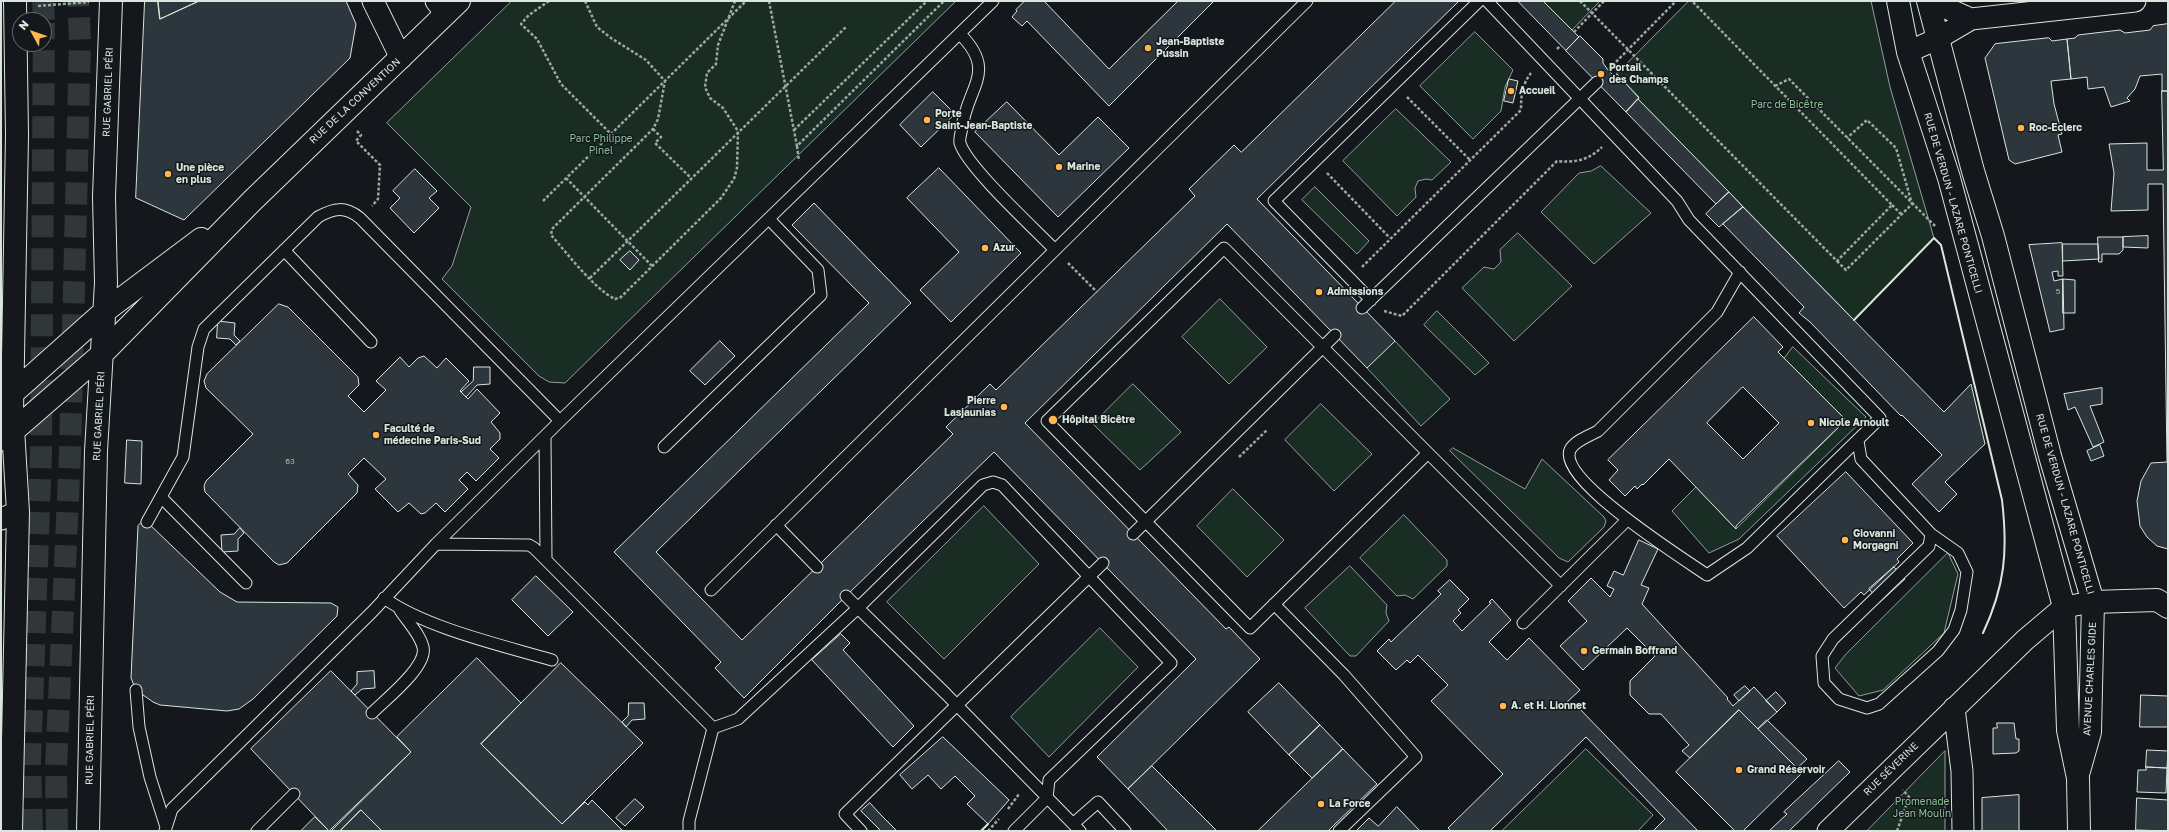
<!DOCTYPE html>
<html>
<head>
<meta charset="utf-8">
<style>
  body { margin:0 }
  #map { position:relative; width:2169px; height:832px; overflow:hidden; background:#14181c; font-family:"Golos Text",sans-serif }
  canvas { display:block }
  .frame { position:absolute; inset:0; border:2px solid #d8e6dc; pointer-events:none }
  .north { position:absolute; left:12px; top:12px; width:40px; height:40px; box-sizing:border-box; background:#14181c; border:1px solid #626a69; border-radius:50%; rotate:310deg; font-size:11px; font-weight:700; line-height:16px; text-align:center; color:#d8e6dc }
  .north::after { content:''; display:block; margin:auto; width:14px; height:18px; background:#ffb74d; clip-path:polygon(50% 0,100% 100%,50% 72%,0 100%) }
</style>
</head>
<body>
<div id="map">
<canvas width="2169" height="832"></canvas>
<div class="frame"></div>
<div class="north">N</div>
</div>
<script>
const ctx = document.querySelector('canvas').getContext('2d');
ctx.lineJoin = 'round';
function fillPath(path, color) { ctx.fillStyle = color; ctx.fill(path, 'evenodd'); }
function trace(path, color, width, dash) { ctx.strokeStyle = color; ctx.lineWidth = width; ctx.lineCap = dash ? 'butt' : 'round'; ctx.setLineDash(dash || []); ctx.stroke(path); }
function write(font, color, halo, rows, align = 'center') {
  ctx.font = font + ' "Golos Text",sans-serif'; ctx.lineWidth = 3; ctx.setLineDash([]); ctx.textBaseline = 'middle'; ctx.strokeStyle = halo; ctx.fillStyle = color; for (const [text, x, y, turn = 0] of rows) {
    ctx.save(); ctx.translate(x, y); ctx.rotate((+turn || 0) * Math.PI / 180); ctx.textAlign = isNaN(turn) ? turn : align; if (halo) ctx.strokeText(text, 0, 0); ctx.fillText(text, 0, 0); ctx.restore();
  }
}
const green = new Path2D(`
  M512,1H956L565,383L549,382L539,376L442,279L452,266L471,207L387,123Z
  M1543,1H1600L1572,30Z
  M1689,1H1871L1890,87L1934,238L1854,320L1638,99L1639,97L1617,74Z
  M1475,32L1513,70L1505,87L1501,111L1473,139L1420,86Z
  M1396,109L1451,162L1432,180L1426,179L1418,181L1415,188L1416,197L1397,216L1343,161Z
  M1601,166L1651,213L1594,264L1541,212L1579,173L1591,171Z
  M1315,187L1369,241L1357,254L1302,200Z
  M1518,233L1572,286L1514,341L1462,288L1484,267L1494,269L1501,262L1500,250Z
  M1220,299L1267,347L1229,384L1182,337Z
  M1437,311L1489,363L1475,375L1424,325Z
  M1395,341L1450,399L1421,426L1367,368Z
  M1793,347L1866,417L1739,539L1709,553L1672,511L1696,487L1736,529L1844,422L1784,359Z
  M1133,384L1181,432L1140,470L1093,424Z
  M1321,404L1372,454L1334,491L1285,440Z
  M1453,448L1525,489L1542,459L1604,517L1606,521L1604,527L1568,562L1559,558L1450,451Z
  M1233,489L1284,540L1247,577L1197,526Z
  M984,506L1039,564L944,659L887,602Z
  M1404,515L1447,560V566L1413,599L1405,595L1397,596L1360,558Z
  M1948,553L1958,574L1944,633L1883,690L1859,696L1835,668L1846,654Z
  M1350,566L1387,605L1386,613L1389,621L1356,656H1350L1305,608Z
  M1100,628L1138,667L1049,757L1011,717Z
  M1586,749L1653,815L1638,831H1502Z
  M1945,751V831H1867Z`);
const building = new Path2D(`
  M145,1H158L160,19L199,1H346L356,24L350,58L184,220L136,198Z
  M158,1H199L160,19Z
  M1025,1H1044L1109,69L1178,1H1214L1109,106L1027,21L1022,26L1012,17L1017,11L1016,10Z
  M1396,1H1459L1257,199L1395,341L1367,368L1227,224L1025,423L1226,629L1229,627L1260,659L1128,789L1097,757L1196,659L994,452L846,596L744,698L715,668L721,662L614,552L869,303L792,225L814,203L911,303L656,552L742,640L953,434L946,427L990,384L996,390L1195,196L1189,189L1234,145L1241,152Z
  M1518,1H1543L1579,37L1566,50Z
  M2168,24V91H2162V74L2140,76L2135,89L2127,98L2130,101L2111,107L2104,87L2088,89L2087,77L2071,79L2067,39L2075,38L2078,35L2120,30L2125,33L2150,30L2153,26Z
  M1580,36L1603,59V63L1608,70L1613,75L1617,74L1639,98L1626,112L1566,51Z
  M2049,38L2052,41L2067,39L2071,79L2051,81L2054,104L2062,134L2058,135L2062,152L2015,164L2009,160L1985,58L1995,44Z
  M1509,79L1518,81L1513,103L1504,101Z
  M2162,91H2168V549L2157,546L2147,537L2140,526L2137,501L2141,481L2151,463L2167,462L2163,184H2148V210L2111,211L2114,173L2109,144L2147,143V170H2163Z
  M933,92L955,114L921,147L900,125Z
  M1638,99L1729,192L1716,204L1626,112Z
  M1007,102L1059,155L1098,117L1129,148L1058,217L975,132Z
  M939,168L1021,253L951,322L920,290L959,252L907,198Z
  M415,169L437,191L429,198L439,208L414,233L390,208L400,198L393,191Z
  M1729,192L1743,207L1719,227L1706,214Z
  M1743,207L1944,412L1971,384L1985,444L1945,482L1957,494L1939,512L1912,484L1942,455L1902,415L1901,416L1810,322L1799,313L1804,307L1723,224Z
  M2148,236V248L2123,247V237Z
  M2098,237H2123V250L2119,254H2102V262H2099Z
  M2062,243L2063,276H2058V271L2052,272L2054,281L2063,279L2064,329L2050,332L2029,245Z
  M2063,244H2098L2099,259L2063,261Z
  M630,251L639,260L630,270L620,260Z
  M2063,279L2075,280V313H2063Z
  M279,304L288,307L358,377L359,385L348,396L364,412L386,390L376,381L400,357L409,367L418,358L424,356L437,368L446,358L469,381L460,391L468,399L477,389L500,413L491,422L500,433V439L490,449L499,458L476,481L467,472L459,480L468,489L445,512L436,503L425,513L421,514L409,503L398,512L375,489L386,479L364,458L348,474L358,485L357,493L287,563L279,565L274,562L205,492L204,486L206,481L253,434L206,388L204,381L207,374Z
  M1754,317L1783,347L1778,352L1846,420L1736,526V529L1669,459L1643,485L1642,484L1637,489L1635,486L1625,496L1609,480L1618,470L1608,460ZM1743,387L1779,423L1743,459L1707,423Z
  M218,321L235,323L234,335L240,341L236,345L230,339L217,338Z
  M720,341L735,356L705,385L690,371Z
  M474,367H490V384L477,385L466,397L461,392L473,381Z
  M2102,388V404L2090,406L2104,442L2093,447L2075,407L2068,410L2064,394Z
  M127,440L142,441L141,484L125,483Z
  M2100,445L2104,456L2091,461L2087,451Z
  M1846,472L1913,543L1897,559L1899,562L1864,595L1861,592L1844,608L1777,536Z
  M143,521L147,522L220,592L237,602L331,603L338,607L337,616L253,699L239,709L227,711L160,705L153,702L136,690L131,678L138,526Z
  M240,528L244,533L238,539V551L222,552L221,535L234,534Z
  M1639,540L1658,549L1641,585L1649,588L1642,604L1728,698L1727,699L1733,706L1754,687L1777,712L1758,729L1739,710L1690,758L1682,751L1689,745L1661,714H1649L1630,695V681L1655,656L1627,628L1583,670L1560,646L1587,621L1568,601L1591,578L1610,597L1614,589L1607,586L1614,571L1623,575Z
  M1894,567L1905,579L1880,602L1869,589Z
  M536,576L573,612L548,636L512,600Z
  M1450,580L1469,599L1458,610L1461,613L1453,621L1462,631L1491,603L1489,602L1492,599L1511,620L1489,642L1507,660L1529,638L1580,690L1566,703L1571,709L1575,704L1698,831H1653L1665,819L1586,737L1490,831H1451L1448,828L1503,774L1431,701L1448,685L1418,655L1410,663L1407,660L1396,670L1377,651L1389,639L1391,642L1441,594L1438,591Z
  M841,634L850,643L843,650L914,726L893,747L812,660Z
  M477,658L521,703L481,744L562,824L585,802L588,805L592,800L623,831H382L361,810L340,831H331L411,752L397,737Z
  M561,663L643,743L562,824L481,744Z
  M331,671L411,752L329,831L251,749Z
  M374,671L375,688L362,689L355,695L351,691L357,684V672Z
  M1279,683L1320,725L1289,755L1248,712Z
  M1745,686L1750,691L1739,701L1734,695Z
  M1776,692L1786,703L1777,712L1766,701Z
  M2141,695L2168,696V727H2140Z
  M629,703H644L645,719L632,720L626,727L622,722L628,716Z
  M1739,710L1802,773L1743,831H1735L1676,772Z
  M1767,720L1807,759L1797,768L1758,729Z
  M1997,723H2014L2016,739H2019V751L2016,753L1993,754V728H1997Z
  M1320,725L1343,749L1312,778L1289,755Z
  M943,737L1009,800L988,824L967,804L975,796L955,776L941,789L928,775L912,789L900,775Z
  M1343,749L1377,784L1335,824L1328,831H1258Z
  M2147,750L2168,751L2167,768L2146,767Z
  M1839,761L1850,772L1789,831H1769L1787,814L1784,812Z
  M1152,766L1217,831H1168L1128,789Z
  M2146,767L2167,768L2166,793L2137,792L2138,770H2146Z
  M2019,795V831H1982V798Z
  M2137,798L2168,800V831L2136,830Z
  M635,799L644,807L625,826L616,818Z
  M870,803L880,814L897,831H881L861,811Z
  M1397,807L1420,831H1356L1369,818L1378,826Z
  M361,810L382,831H340Z
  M315,817L329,831H301Z`);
const motorwayTunnel = new Path2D(`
  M43,1L44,20
  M32,831L30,762L41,452L44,23
  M57,831L56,768L70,453L80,40L78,1`);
const path = new Path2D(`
  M549,1L529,15L521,24L537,39L561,84L611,134
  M585,1L597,27L611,38L646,60L665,81L658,119L653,129L557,224L552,229L551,235C567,253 594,289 615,299L621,297L721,198L734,179L737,168L738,131L723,108L710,98L705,87L707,73L716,64L718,45L735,1
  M769,1L797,146L944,1
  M1580,1L1837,261L1892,205L1692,1
  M38,6L89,2
  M1574,32L1604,1
  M1557,49L1561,45
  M1609,69L1676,1
  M1775,86L1789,79L1935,226
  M1407,97L1470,160
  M653,129L661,137L655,143L691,178
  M794,130L927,1
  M357,131L361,135L356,141L380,165L378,199L372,206
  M797,146L799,161
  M1327,173L1390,238
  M566,178L652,266
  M543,201L746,1
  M1892,205L1902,215
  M1837,261L1846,270L1912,204L1896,148L1867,120L1847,138
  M1068,263L1097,292
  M1362,267L1521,110C1521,95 1522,85 1531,73
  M590,278L846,27
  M1384,311L1402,316L1557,161C1575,163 1589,160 1602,147
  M1239,457L1267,430
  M1008,809L1019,794
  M988,831L999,819
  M1897,831L1909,797L1903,790`);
const service = new Path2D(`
  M1487,1L1677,201L1689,220L1880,418L1747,548L1707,575C1684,559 1558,480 1570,450C1574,441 1589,436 1598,431L1717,312L1740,272
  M960,34C998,72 967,87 962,128C961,133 959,139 960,143C967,167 1035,229 1055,250
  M1224,248L1428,453L1250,628L1047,421Z
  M284,250L371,342
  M1371,300L1274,201L1479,1
  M1362,308L1597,82
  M545,436L546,558
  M1858,441L1861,459L1931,534L1929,546L1833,639L1822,656L1824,683L1839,699L1867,708L1879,704L1938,651L1954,630L1961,610L1967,572L1958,553L1931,534
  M664,447L821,295L818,270L769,219
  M1428,453L1561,586
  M162,498L246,583
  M147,522L183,457L198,347L204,329L318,217C334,208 345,206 360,218L560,421
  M776,525L817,567
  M1133,534L1335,335
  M436,544L529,545L534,548L713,728L738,719L858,608L946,694L1080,831
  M711,590L1307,1
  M846,596L858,608L983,485L993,482L1002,485L1171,663L1049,780L1047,798L1014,831
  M384,598C426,628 501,645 552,660
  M1274,604L1344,675L1416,757L1339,831
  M1523,623L1627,520
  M136,690L139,727L150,777L166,827
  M372,713C386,699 428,666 423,647C420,634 407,621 400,610
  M1073,824L1098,802L1125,831
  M165,831L172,809L372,612L436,544L560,421L993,1
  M257,831L294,794
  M689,831V821L713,728
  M861,831L845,814L1103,563`);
const minor = new Path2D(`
  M373,1L401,58
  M436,1L446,14
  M1930,1L1971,19L2135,1
  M1908,52L1937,39L1971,19
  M1,519L18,512
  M1954,708L1962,771L1963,831
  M1828,831L2025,640L2064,607L2093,602`);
const tertiary = new Path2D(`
  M2093,602L2157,600L2168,607`);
const secondary = new Path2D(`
  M1898,1L1908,52L1949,178L2064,607L2068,730L2078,778L2079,831
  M1928,1L1973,171L1993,236L2050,456L2093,602L2090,732L2079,771
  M5,400L105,311L201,239
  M4,439L102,354L252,201L459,1
  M11,831L18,512L12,412L17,135L15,1
  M88,831L96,451L106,283L104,197L111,1`);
const wall = new Path2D(`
  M1854,320L1934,238L1941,245L2002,500C2008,551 2005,586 1983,633
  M981,831L988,824`);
const markers = [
  [1148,48,4,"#ffb74d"],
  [1601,74,4,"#ffb74d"],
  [1511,91,4,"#ffb74d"],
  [927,120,4,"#ffb74d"],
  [2021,128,4,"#ffb74d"],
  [1059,167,4,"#ffb74d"],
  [168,174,4,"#ffb74d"],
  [985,248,4,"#ffb74d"],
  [1319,292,4,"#ffb74d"],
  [1004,407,4,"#ffb74d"],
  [1053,420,5,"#ffb74d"],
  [1811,423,4,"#ffb74d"],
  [376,435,4,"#ffb74d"],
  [1845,540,4,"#ffb74d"],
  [1584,651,4,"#ffb74d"],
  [1503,706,4,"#ffb74d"],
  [1739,770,4,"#ffb74d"],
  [1321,804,4,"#ffb74d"]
];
const numberNames = [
  ["5",2058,291],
  ["63",290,461]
];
const poiNames = [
  ["Jean-Baptiste",1156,42],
  ["Pussin",1156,54],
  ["Portail",1609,68],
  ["des Champs",1609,80],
  ["Accueil",1519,91],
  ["Porte",935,114],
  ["Saint-Jean-Baptiste",935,126],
  ["Roc-Eclerc",2029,128],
  ["Marine",1067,167],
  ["Une pièce",176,168],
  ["en plus",176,180],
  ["Azur",993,248],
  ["Admissions",1327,292],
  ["Pierre",996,401,"right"],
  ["Lasjaunias",996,413,"right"],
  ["Hôpital Bicêtre",1062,420],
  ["Nicole Arnoult",1819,423],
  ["Faculté de",384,429],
  ["médecine Paris-Sud",384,441],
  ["Giovanni",1853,534],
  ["Morgagni",1853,546],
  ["Germain Boffrand",1592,651],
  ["A. et H. Lionnet",1511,706],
  ["Grand Réservoir",1747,770],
  ["La Force",1329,804]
];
const streetNames = [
  ["RUE GABRIEL PÉRI",108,92,-88],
  ["RUE DE LA CONVENTION",355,101,-43],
  ["RUE DE VERDUN - LAZARE PONTICELLI",1953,203,74],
  ["RUE GABRIEL PÉRI",99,416,-87],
  ["RUE DE VERDUN - LAZARE PONTICELLI",2065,504,74],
  ["AVENUE CHARLES GIDE",2090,679,-87],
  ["RUE GABRIEL PÉRI",90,740,-89],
  ["RUE SÉVERINE",1891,769,-44]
];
const parkNames = [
  ["Parc de Bicêtre",1787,105],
  ["Parc Philippe",601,139],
  ["Pinel",601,151],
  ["Promenade",1922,802],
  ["Jean Moulin",1922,814]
];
fillPath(green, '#1a2d24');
trace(green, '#939e99', 1);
fillPath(building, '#2c363c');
trace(building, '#d8e6dc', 1);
trace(motorwayTunnel, '#313739', 22, [22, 11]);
trace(service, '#d8e6dc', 13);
trace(minor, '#d8e6dc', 23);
trace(tertiary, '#d8e6dc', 24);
trace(secondary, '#d8e6dc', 24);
trace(path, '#9da8a2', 2.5, [3, 2]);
trace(service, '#14181c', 11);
trace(minor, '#14181c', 21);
trace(tertiary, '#14181c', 22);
trace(secondary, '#14181c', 22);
trace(wall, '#d8e6dc', 2);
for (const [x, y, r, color] of markers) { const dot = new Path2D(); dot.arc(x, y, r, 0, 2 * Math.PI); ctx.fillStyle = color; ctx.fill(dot); trace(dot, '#14181c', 1.5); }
write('8px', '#adbab4', null, numberNames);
write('bold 10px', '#d8e6dc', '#14181c', poiNames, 'left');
write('10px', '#d8e6dc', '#14181c', streetNames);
write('10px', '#8ac095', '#14181c', parkNames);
</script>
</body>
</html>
